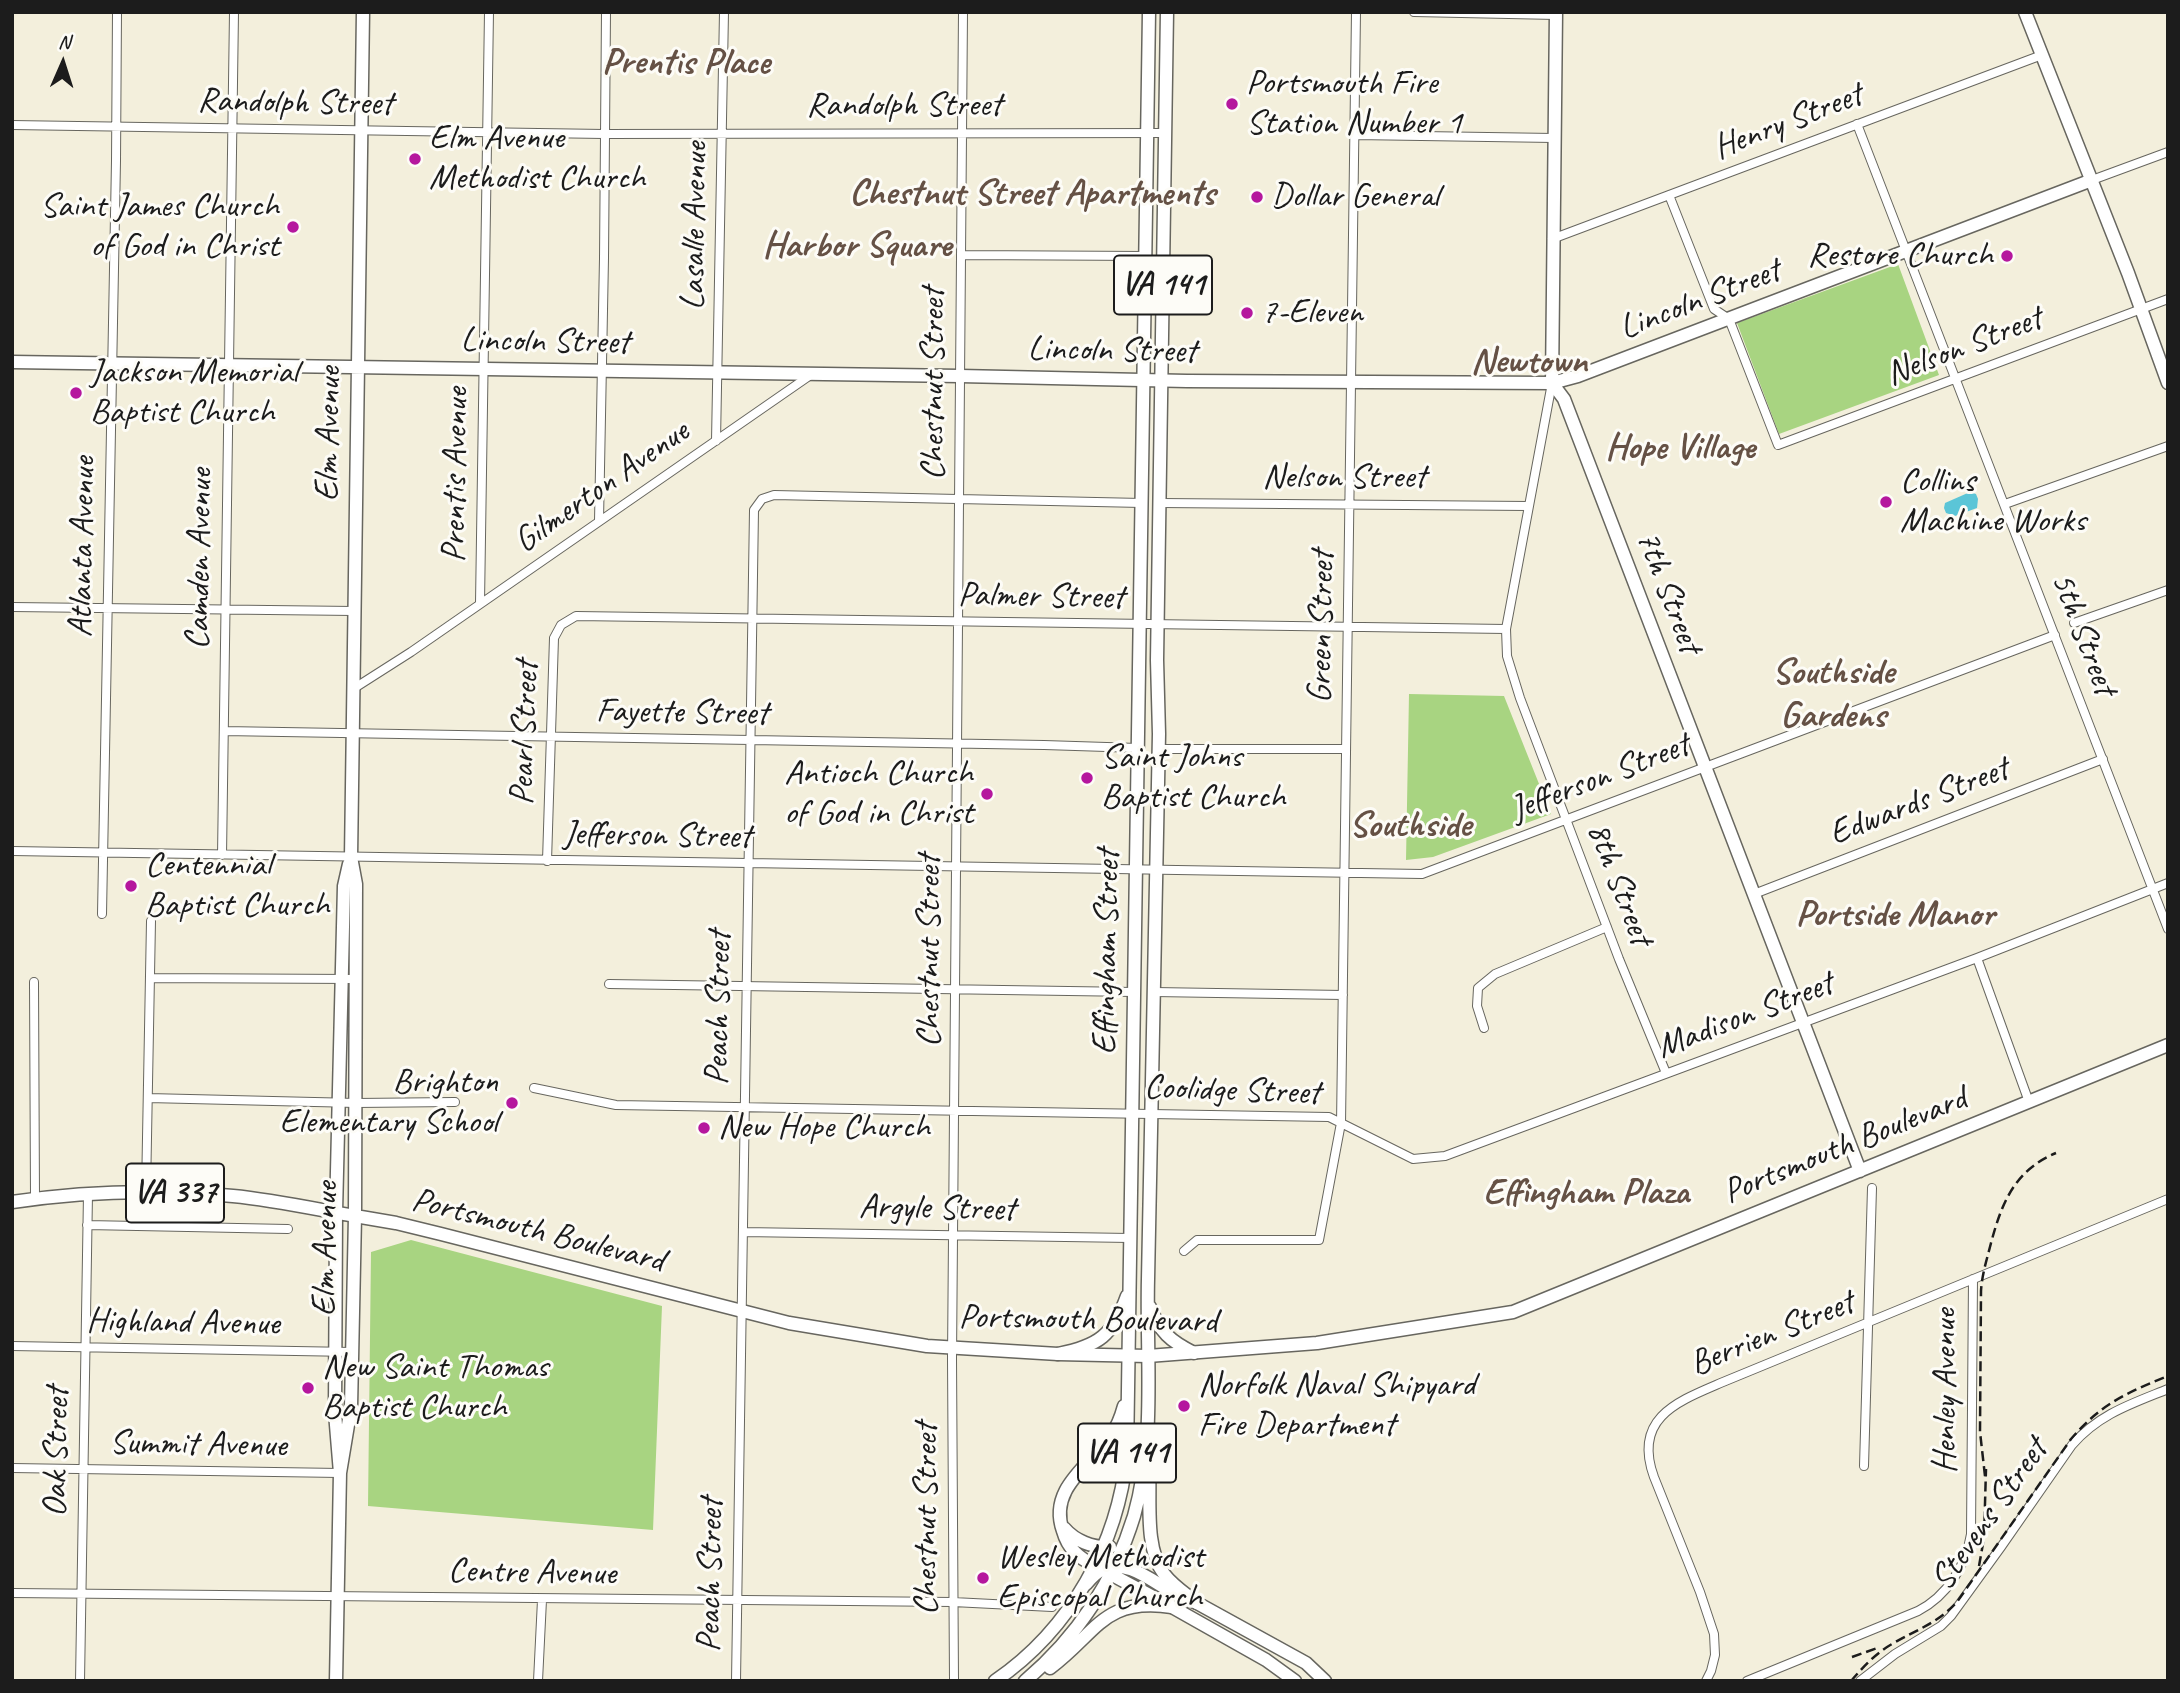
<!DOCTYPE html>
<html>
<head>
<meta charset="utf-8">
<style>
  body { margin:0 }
  #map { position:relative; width:2180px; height:1693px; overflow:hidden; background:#f3efdc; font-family:Caveat,sans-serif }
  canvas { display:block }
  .frame { position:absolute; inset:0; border:14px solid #1c1c1c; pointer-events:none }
  .north { position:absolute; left:28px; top:28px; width:70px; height:70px; -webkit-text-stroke:5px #fdfcf7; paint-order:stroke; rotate:3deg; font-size:19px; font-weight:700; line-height:28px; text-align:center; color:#1c1c1c }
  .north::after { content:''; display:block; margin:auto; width:24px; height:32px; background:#1c1c1c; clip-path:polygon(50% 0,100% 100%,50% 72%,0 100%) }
</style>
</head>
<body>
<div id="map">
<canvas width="2180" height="1693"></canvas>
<div class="frame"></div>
<div class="north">N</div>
</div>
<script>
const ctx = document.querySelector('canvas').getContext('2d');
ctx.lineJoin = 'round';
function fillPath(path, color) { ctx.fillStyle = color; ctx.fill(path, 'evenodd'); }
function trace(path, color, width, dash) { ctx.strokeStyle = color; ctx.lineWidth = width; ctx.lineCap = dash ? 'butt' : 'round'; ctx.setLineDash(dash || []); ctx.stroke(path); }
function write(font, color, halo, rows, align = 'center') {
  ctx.font = font + ' Caveat,sans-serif'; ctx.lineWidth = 6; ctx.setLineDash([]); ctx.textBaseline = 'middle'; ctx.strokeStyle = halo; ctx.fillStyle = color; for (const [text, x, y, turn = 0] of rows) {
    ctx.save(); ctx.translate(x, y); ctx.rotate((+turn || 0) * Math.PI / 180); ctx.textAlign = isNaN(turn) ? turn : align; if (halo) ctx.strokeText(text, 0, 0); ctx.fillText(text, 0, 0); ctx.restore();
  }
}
const green = new Path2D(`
  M1898,264L1939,375L1779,434L1737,323Z
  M1409,694L1504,696L1551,814L1433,857L1406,860Z
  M411,1240L662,1306L653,1530L368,1506L371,1252Z`);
const water = new Path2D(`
  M1970,492L1976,494L1978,499L1977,508L1955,516L1946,513L1944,508L1945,503Z`);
const street = new Path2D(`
  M1414,12L1556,15
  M1857,124L2168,929
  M12,125L604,134L1165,133
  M1355,135L1554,138
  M2092,180L2168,152
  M1669,195L1714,309L1729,319L1778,445L2168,299
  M1552,239L2042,55
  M961,255L1146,256
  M1552,383L1506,629L1507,656L1520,698L1619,959L1666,1073
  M716,441L724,12
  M1160,503L1528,506
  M2005,504L2168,446
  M599,521L604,258L606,12
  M480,603L489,12
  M12,607L354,611
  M2074,623L2168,590
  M353,689L411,652L812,374
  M224,731L1044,745L1138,748
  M1159,749H1346
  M12,851L1422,874L2055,635
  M222,855L234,12
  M547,861L554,638L561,625L576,616L1506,629
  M1754,894L2103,759
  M102,914L116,161L117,12
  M1977,958L2029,1102
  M150,978L355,979
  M34,982L35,1199
  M609,984L1134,992
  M1154,992L1343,995
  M1484,1028L1477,1006L1478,988L1495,974L1607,927
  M534,1088L616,1105L1329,1117L1413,1159L1445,1156L1977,958L2168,883
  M148,1098L356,1103L455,1102
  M146,1192L151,921
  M87,1225L288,1229
  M743,1232L1130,1238
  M1184,1251L1197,1240H1319L1341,1123L1356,12
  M12,1346L352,1352
  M1864,1466L1872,1188
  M12,1468L340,1473
  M12,1593L953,1602L1052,1607
  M80,1681L88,1194
  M538,1681L542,1600
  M736,1681L754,510L762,499L774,495L1142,503
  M954,1681L952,1359L963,12
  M1706,1681L1711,1671L1715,1655L1714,1634L1700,1592L1654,1477C1632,1417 1679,1401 1723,1382L2168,1199
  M1747,1681L1918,1611C1947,1596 1966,1566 1971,1534L1973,1279
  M1860,1681L1895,1654L1941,1626L1951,1616L2001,1547L2072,1445C2099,1414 2131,1404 2168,1389`);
const secondary = new Path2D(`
  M363,12L351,857L356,884L355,1216L396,1223L441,1234L789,1323L927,1346L1058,1354L1148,1356L1317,1343L1513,1312L2168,1045
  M1556,12L1552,383L1564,399L1860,1171
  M2025,12L2128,273L2168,383
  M12,362L960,376L1187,381L1552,383L1578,376L2092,180
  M336,1212L344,886L349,864
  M1101,1569L1172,1607L1266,1660L1295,1681
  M1086,1584C1091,1578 1097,1572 1103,1569C1128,1558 1155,1584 1176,1594C1183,1598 1190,1600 1197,1603L1306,1663L1325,1681`);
const primary = new Path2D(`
  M12,1202C85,1191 159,1189 233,1196C274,1200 315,1209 355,1216L351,1407L340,1473
  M1150,1307C1160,1332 1170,1341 1194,1353
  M1058,1354C1099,1346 1113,1335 1127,1296
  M1149,1467C1151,1500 1144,1547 1164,1574C1173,1586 1186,1594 1197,1603
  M1064,1528C1075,1541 1093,1548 1110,1547
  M1095,1566C1079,1558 1068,1549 1063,1531C1048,1489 1089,1466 1111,1436C1117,1427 1121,1417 1124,1406
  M1050,1668C1098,1632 1103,1597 1172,1607
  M336,1681L340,1473L335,1413L336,1212
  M995,1681C1071,1629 1118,1544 1127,1454L1149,12
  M1025,1681C1077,1637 1114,1581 1134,1516C1156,1439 1146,1358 1148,1279C1153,1098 1155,916 1159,734L1157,660L1167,12`);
const rail = new Path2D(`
  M1985,1476L1980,1432L1981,1291C1982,1274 1987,1259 1991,1243C2002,1202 2015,1170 2056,1153
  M1979,1566L1984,1538L1986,1469
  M1852,1657L1880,1647
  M1851,1681C1863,1667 1876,1653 1892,1644C1916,1630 1938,1623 1957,1602L2071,1439C2101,1404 2126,1393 2168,1376`);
const markers = [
  [1232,104,7,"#b5179e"],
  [415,159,7,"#b5179e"],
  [1257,197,7,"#b5179e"],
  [293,227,7,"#b5179e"],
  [2007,256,7,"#b5179e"],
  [1247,313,7,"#b5179e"],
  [76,393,7,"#b5179e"],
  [1886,502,7,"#b5179e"],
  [1087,778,7,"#b5179e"],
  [987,794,7,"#b5179e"],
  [131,886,7,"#b5179e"],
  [512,1103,7,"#b5179e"],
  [704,1128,7,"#b5179e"],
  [308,1388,7,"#b5179e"],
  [1184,1406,7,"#b5179e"],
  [983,1578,7,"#b5179e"]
];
const shields = [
  [1163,285,98],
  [175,1193,98],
  [1127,1453,98]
];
const shieldNames = [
  ["VA 141",1163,285],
  ["VA 337",175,1193],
  ["VA 141",1127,1453]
];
const poiNames = [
  ["Portsmouth Fire",1246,84],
  ["Station Number 1",1246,124],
  ["Elm Avenue",429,139],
  ["Methodist Church",429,179],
  ["Dollar General",1271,197],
  ["Saint James Church",279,207,"right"],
  ["of God in Christ",279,247,"right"],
  ["Restore Church",1993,256,"right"],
  ["7-Eleven",1261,313],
  ["Jackson Memorial",90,373],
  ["Baptist Church",90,413],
  ["Collins",1900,482],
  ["Machine Works",1900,522],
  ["Saint Johns",1101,758],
  ["Baptist Church",1101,798],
  ["Antioch Church",973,774,"right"],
  ["of God in Christ",973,814,"right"],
  ["Centennial",145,866],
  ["Baptist Church",145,906],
  ["Brighton",498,1083,"right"],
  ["Elementary School",498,1123,"right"],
  ["New Hope Church",718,1128],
  ["New Saint Thomas",322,1368],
  ["Baptist Church",322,1408],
  ["Norfolk Naval Shipyard",1198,1386],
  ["Fire Department",1198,1426],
  ["Wesley Methodist",997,1558],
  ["Episcopal Church",997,1598]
];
const streetNames = [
  ["Randolph Street",295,103,1],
  ["Randolph Street",904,106],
  ["Henry Street",1788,122,-21],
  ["Lasalle Avenue",695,226,-89],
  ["Lincoln Street",1700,300,-21],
  ["Lincoln Street",545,342,1],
  ["Nelson Street",1964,347,-21],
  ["Lincoln Street",1112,351,1],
  ["Chestnut Street",934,384,-90],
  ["Elm Avenue",329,434,-89],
  ["Prentis Avenue",456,475,-89],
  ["Nelson Street",1344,478],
  ["Gilmerton Avenue",602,487,-35],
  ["Atlanta Avenue",83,547,-89],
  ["Camden Avenue",200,559,-89],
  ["7th Street",1668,592,69],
  ["Palmer Street",1041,597,1],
  ["Green Street",1322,627,-89],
  ["5th Street",2083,634,69],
  ["Fayette Street",682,713,1],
  ["Pearl Street",525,733,-88],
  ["Jefferson Street",1600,778,-21],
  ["Edwards Street",1919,802,-21],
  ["Jefferson Street",657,836,1],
  ["8th Street",1619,884,69],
  ["Chestnut Street",930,951,-90],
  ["Effingham Street",1107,952,-89],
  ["Peach Street",719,1008,-89],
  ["Madison Street",1745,1016,-21],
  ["Coolidge Street",1232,1091,2],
  ["Portsmouth Boulevard",1845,1146,-22],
  ["Argyle Street",937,1209,1],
  ["Portsmouth Boulevard",538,1231,14],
  ["Elm Avenue",326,1249,-89],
  ["Portsmouth Boulevard",1088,1320,1],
  ["Highland Avenue",183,1323,1],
  ["Berrien Street",1772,1334,-22],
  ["Henley Avenue",1946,1391,-90],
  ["Summit Avenue",198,1445,1],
  ["Oak Street",57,1452,-89],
  ["Stevens Street",1990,1515,-55],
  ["Chestnut Street",927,1519,-90],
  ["Centre Avenue",532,1573,1],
  ["Peach Street",711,1575,-89]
];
const neighbourhoodNames = [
  ["Prentis Place",686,63],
  ["Chestnut Street Apartments",1032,194],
  ["Harbor Square",857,246],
  ["Newtown",1529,362],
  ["Hope Village",1680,448],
  ["Southside",1833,673],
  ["Gardens",1833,716],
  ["Southside",1410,826],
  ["Portside Manor",1895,915],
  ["Effingham Plaza",1586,1193]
];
fillPath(green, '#a8d481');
fillPath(water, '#5bc5d7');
trace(street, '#67665f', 10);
trace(secondary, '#67665f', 15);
trace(primary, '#67665f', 15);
trace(street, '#fff', 8);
trace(secondary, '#fff', 12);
trace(primary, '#fff', 12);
trace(rail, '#1c1c1c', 2.5, [10, 5]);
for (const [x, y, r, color] of markers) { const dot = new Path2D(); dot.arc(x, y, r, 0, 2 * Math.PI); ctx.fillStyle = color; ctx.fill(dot); trace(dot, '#fdfcf7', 2.5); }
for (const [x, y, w] of shields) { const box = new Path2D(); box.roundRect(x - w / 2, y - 29.5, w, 59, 5); ctx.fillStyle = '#fdfcf7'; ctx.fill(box); trace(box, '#1c1c1c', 2); }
write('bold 33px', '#1c1c1c', null, shieldNames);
write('35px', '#1c1c1c', '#fdfcf7', poiNames, 'left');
write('35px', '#1c1c1c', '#fdfcf7', streetNames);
write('bold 37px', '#655145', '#fdfcf7', neighbourhoodNames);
</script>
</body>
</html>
